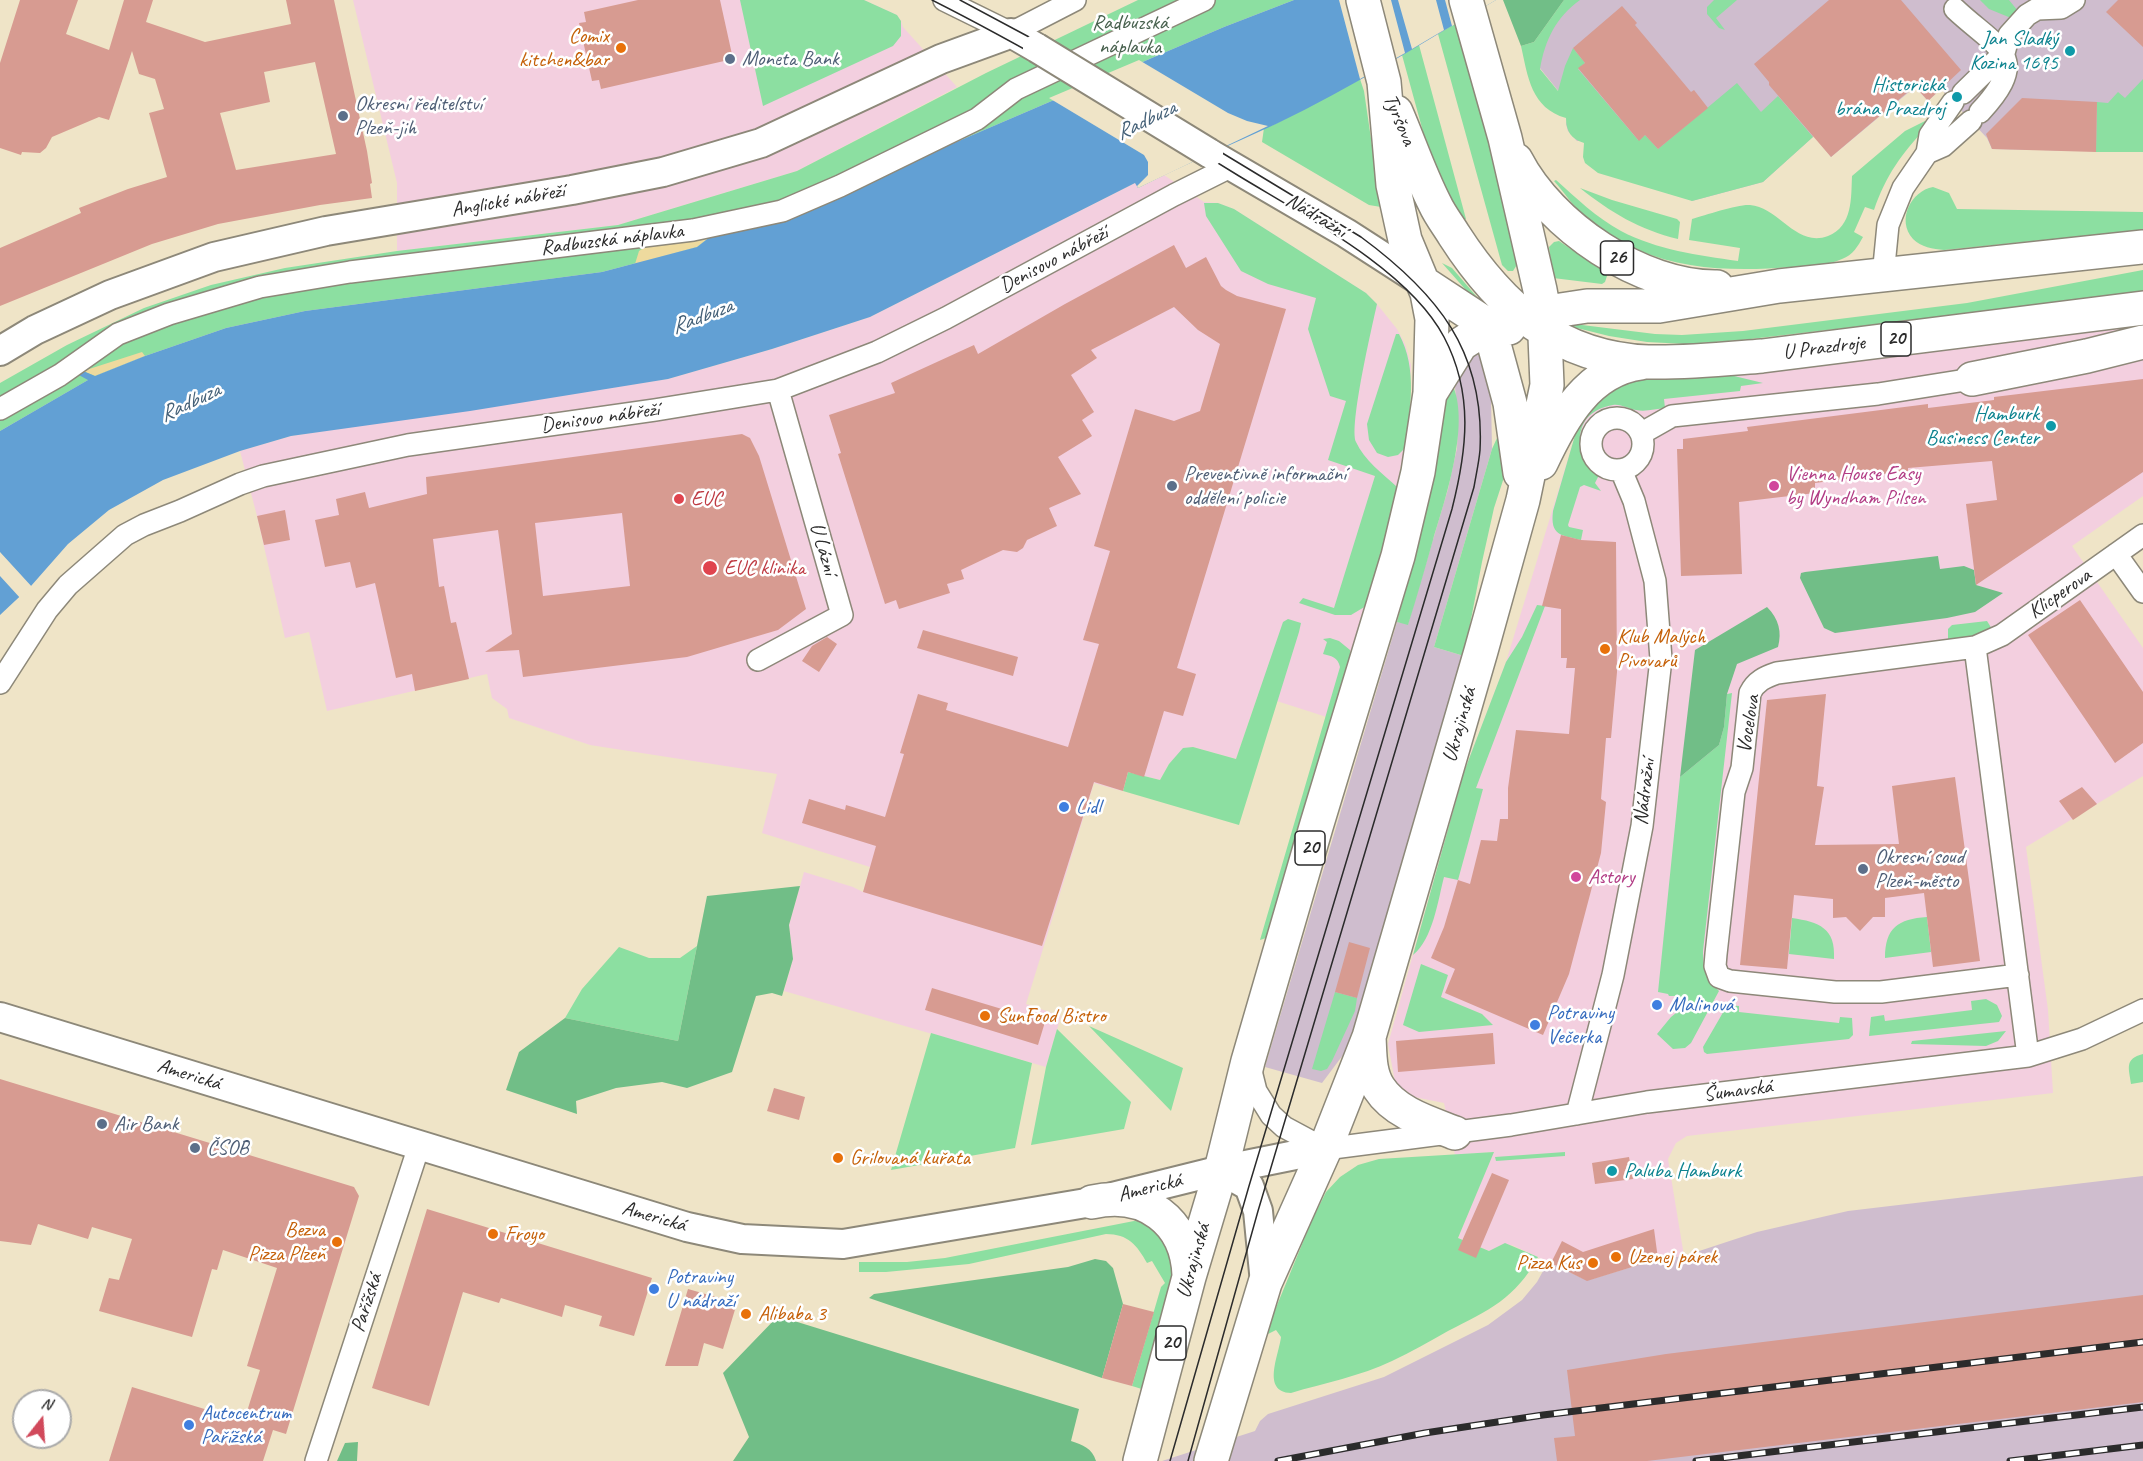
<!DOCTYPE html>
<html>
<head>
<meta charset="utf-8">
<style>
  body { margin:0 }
  #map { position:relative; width:2143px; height:1461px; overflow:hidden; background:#efe4c7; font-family:Caveat,sans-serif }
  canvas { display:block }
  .north { position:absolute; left:12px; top:1389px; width:60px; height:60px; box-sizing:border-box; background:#fff; border:2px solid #aaa; border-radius:50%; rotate:17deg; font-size:16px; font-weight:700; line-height:24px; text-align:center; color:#2b2b2b }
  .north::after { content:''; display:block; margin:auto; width:21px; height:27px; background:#d1495b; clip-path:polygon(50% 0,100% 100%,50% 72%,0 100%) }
</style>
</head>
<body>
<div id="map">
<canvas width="2143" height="1461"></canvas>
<div class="north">N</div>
</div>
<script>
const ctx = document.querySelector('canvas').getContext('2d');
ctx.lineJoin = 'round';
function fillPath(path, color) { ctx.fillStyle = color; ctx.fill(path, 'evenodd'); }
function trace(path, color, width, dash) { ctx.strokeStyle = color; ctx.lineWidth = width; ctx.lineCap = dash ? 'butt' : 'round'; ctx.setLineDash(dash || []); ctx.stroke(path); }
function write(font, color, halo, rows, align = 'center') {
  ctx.font = font + ' Caveat,sans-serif'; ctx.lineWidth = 5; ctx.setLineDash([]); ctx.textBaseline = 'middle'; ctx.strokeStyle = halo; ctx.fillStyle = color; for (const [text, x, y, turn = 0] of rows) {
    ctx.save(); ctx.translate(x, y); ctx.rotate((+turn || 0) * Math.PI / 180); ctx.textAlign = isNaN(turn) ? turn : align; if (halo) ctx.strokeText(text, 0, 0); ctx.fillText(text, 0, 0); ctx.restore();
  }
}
const built = new Path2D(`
  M353,0H864L897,15L901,21L903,27L957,87L797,171L618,225L397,251V183Z
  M1164,175L1204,202L1218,203L1234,209L1366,293L1377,304L1397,329L1405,344L1411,365L1409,420L1405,448L1374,586L1336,720L1258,695L1236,759L1193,747L1169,764L1160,780L1128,772L1122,791L1094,783L1026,1004L1061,1016L1046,1067L784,991L793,959L789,925L804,872L853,887L863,892L870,867L762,833L777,774L590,745L509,718L507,709L492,698L487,674L327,711L309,632L285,638L257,516L240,451L291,436L668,379L772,349L870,317L1135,183L1139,188Z
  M2143,321V496L2072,546L2143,648V776L2026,847L2048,1010L2053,1093L1687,1136L1676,1143L1668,1159L1684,1256L1658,1259L1592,1279L1582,1278L1512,1245L1489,1251L1458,1238L1493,1152L1455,1155L1444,1103L1414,1097L1402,1091L1395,1082L1388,1044L1464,772L1506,662L1578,426L1610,390Z`);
const industrial = new Path2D(`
  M1564,0H2143V152L1992,149L1987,138L1941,89L1928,101L1915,87L1831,157L1814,136L1763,182L1692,201L1598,141H1577L1568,131L1566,124L1572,108L1535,62Z
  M1476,354L1484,358L1491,397L1492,449L1434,647L1464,656L1355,1039L1322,1083L1265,1067L1397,622L1408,624L1448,489L1457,448L1458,418L1455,388L1461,370Z
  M2143,1176V1461H1162L1255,1431L1260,1421L1268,1414L1384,1377L1488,1325L1522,1300L1537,1282L1548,1262L1582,1278L1592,1279L1658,1259L1684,1256L1757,1232L1848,1211Z`);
const green = new Path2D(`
  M740,0H864L897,15L901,21V36L893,46L763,106Z
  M1138,0H1294L1224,27L777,219L715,233L697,247L602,272L305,311L226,328L145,356L95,376L0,431V383L67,345L144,308L211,285L285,268L397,251L618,225L797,171L986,73Z
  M1564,0H1580C1556,17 1545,40 1540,69L1558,91L1565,66L1573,48L1585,63L1578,69L1638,140L1645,135L1658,149L1737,83L1761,112L1778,96L1813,137L1763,182L1692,201L1598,173L1585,163L1583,157L1584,143C1571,139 1566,131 1566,118C1531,108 1528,77 1521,46L1534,42Z
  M1714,0H1737L1716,18L1725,30L1719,28L1707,14V7Z
  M1980,0H2009L2018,11L2011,18L1989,9Z
  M1456,23L1488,138L1518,263L1513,271H1508L1502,265L1438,34Z
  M1419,45L1466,219L1463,221L1433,168L1402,55Z
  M1360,79L1364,91L1381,207L1369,205L1262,142L1264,128L1273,125Z
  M2143,79V152H2096L2097,102L2108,103L2118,92L2125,98Z
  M1925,121L1927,127C1902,153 1886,175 1874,210L1865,207L1854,232L1863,237C1858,246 1853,255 1842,259C1827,266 1809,266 1792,267C1740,271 1687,271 1638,250C1620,242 1599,229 1584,216C1573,206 1564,192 1554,181L1556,180C1576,198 1597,218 1621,231C1657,250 1698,255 1738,261L1740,248L1689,240L1692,219C1706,215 1738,204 1750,205C1779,207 1796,248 1828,236C1853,226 1851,198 1852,176L1905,131Z
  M1933,187L1949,193L1957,209L2143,212V230L1944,250C1933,249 1921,247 1913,239C1896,220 1911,191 1933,187Z
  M1580,188L1612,200L1677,219L1680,222L1678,239C1640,230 1610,212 1580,188Z
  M1204,203H1218L1234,209L1366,293L1377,304C1372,327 1349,425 1356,442C1364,460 1383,474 1397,487L1374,586L1366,606L1351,615H1335L1299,603L1303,598L1334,608L1375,476L1328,460L1346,401L1330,396L1308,329L1316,298L1268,284L1241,271L1206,216Z
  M1559,241L1605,272L1607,276L1605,282L1602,284L1553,278L1549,247L1554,242Z
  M1442,263L1452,268L1477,297L1473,298Z
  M2143,270V293L1742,340L1686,344L1647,342L1609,336L1573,327L1574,324L1655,334L1682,335L1743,331L1967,303Z
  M1396,334H1399C1418,369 1410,410 1405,448L1398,455L1388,457L1377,453L1369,440L1367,424Z
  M1726,374L1763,383L1741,386L1740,391L1664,399L1665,408C1656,409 1645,412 1636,410C1628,409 1622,404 1613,405C1572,412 1572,451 1599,475L1595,483L1601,491L1584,485L1580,487L1568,525L1569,527L1583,530L1581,540C1561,535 1550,536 1553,511L1578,425L1587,408L1619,383L1646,377Z
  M1453,386C1470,426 1445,500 1433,540C1425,568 1417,597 1408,625L1397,622L1429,500L1437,456L1443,396Z
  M1501,436L1508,465L1494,508L1482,562L1464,656L1434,647L1492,449L1497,438Z
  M1537,605L1545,606L1476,788L1483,789L1458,880L1444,877C1438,900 1433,939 1413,955L1464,772L1506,662L1522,637Z
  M1288,619L1301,623L1299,632L1239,825L1123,791L1128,772L1160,780L1169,764L1183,748L1193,747L1236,759L1283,622Z
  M1987,621L1992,629L1967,639L1948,642V629L1952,625Z
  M1330,638L1339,641L1350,650L1351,658L1270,932L1266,938L1260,940L1340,667C1338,657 1331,656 1323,654L1327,642L1323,639Z
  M1732,693L1703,951C1703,969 1706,978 1719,991L1691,1043L1685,1048L1673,1049L1657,1034L1671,1017L1681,1009L1682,1001L1676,996H1669L1668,994L1658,992L1680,777L1719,745L1724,727L1727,694Z
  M1927,917L1931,952L1885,958C1885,928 1898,919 1927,917Z
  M1792,918C1819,922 1836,928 1834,959L1789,954Z
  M697,946L678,1041L565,1018L582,989L619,947L649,958H680Z
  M1421,964L1448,975L1441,997L1482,1014L1493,1025L1419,1032L1403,1025Z
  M1335,992L1357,998L1355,1011L1332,1061L1327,1069L1321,1071L1312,1069Z
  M1986,999L1997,1005L2002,1016L1999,1022L1869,1036L1871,1017L1884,1015L1885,1021L1972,1010L1971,1001Z
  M1729,1005L1739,1006V1012L1839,1023L1840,1017L1852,1018L1853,1035L1849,1039L1707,1054L1704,1052L1703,1047L1725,1009Z
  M1089,1026L1183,1068L1171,1111Z
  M1057,1029L1131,1102L1124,1129L1031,1145L1046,1067Z
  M2006,1031L1998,1041L1986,1046L1911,1044L1912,1041Z
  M931,1033L1032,1063L1015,1148L891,1170Z
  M2143,1054V1082L2131,1084C2129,1068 2124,1059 2143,1054Z
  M1494,1152L1458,1238L1489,1251L1505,1243L1538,1257C1515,1299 1489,1310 1448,1331C1430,1341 1411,1352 1392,1361C1361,1376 1324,1383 1291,1393C1261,1392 1279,1355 1281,1337L1276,1330L1268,1334L1273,1315L1312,1220L1326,1192L1340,1177L1358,1165L1379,1159Z
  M1565,1152V1156L1496,1161L1495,1157Z
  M1134,1221L1147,1222L1180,1260L1145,1390L1132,1386L1161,1287L1165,1283L1152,1261L1147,1263C1137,1245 1128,1234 1106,1234L969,1264L886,1272H859V1262H907L945,1258Z`);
const forest = new Path2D(`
  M1503,0H1564L1534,42L1521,46Z
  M1938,556L1940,569L1964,566L1974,570L1976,585L2003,593L1975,612L1947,618L1835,633L1824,628L1800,578L1801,573L1805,572Z
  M1767,607C1779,619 1782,632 1778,647L1737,664L1727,694L1724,727L1719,745L1680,777L1695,650Z
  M800,886L789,925L793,959L782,996L772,993L756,996L732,1072L687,1088L662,1082L616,1088L576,1101L577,1114L506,1090L519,1052L565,1018L678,1041L707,896Z
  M1095,1259L1106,1261L1113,1268L1123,1304L1102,1378L869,1298L874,1294L1068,1267Z
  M778,1316L1079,1409L1071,1441C1083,1445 1092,1448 1096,1461H733L749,1437L723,1373Z
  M358,1442L357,1461H337L345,1443Z`);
const sand = new Path2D(`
  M715,233L697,247L635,264L639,251L645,247Z
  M142,352L145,356L95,376L83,371Z`);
const water = new Path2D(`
  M1294,0H1496C1423,42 1352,88 1276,124C1230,145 1184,165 1138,188L1135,183L870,317L772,349L668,379L470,411L291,436L240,451L163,480L109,510L68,544L31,586L0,615V431L88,380L77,374L83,371L95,376L145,356L226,328L305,311L602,272L697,247L715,233L777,219L1224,27Z`);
const pier = new Path2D(`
  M1339,0H1391L1405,53L1360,79Z
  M1398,0H1436L1444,30L1412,49Z
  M1445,0H1496L1452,26Z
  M1139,60L1228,113L1247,121L1268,126L1138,188L1137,186L1148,175V162L1144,155L1049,98Z
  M0,552L33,588L21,599L0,576Z`);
const building = new Path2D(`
  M20,0H78L66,34L109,50L124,0H153L146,22L205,42L291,24L286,0H334L367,151L372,183L370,184L372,198L320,205L218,224L152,244L0,306V248L81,213L79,208L128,189L167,177L149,113L164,109L155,79L139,74L132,51L109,120L99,117L52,137L46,148L40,153L22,152L21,155L0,148V63ZM315,62L336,154L236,170L220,113L270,102L264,72Z
  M638,0H720L733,59L601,89L599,80L592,81L579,23L586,22L584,12Z
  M1829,0H1901L1961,70L1928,101L1915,86L1831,157L1769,85V82L1754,64Z
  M2118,0H2143V47L2106,12Z
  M1622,6L1637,23L1635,25L1691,92L1694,90L1708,108L1658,149L1645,135L1639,141L1578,68L1585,63L1573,48Z
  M2022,98L2097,102L2096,152L1992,149L1986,134Z
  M1174,245L1186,268L1206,257L1221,286L1226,290L1237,296L1286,309L1177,668L1196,674L1183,716L1164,711L1144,777L1128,772L1123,791L1094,782L1042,946L863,892L876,846L802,823L809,799L845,810L846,805L885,817L904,754L900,753L918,694L948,703L946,710L1068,747L1099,644L1083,640L1110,551L1094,546L1135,409L1174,421L1200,411L1220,344L1198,330L1174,307L1091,350L1097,358L1071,375L1094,412L1082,420L1092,436L1058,457L1081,494L1049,508L1057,526L1027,540L1023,548L1017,552L1003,550L961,570L964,579L947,584L950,593L899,609L896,600L885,604L838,454L841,453L829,415L895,393L891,383L974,345L978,354L1065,304Z
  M2143,379V472L1976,585L1966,504L1997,500L1992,461L1908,468V471L1815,483V493L1739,502L1742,574L1681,576L1677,449H1683V439L1748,431L1747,427L1928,404V408L1994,400V397Z
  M742,434L750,438L759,456L806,609L778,630L687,657L523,677L519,650L485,652L512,634L498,530L433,539L439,587L444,586L451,623L456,622L469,679L415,691L412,674L396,678L375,583L356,588L350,562L325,567L315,520L339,515L336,499L365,492L369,508L427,494L426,477ZM622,513L630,586L543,596L535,523Z
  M285,510L290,540L264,545L257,516Z
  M1561,535L1581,540L1616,542L1617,672L1611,738H1606L1601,799L1606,802L1601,853L1569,974L1543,1035L1445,993L1455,969L1431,958L1444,927L1458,880L1470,884L1481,840L1497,841L1500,819H1508V788L1516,730L1569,734L1575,668H1566L1567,658H1561V609L1542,606Z
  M2080,600L2143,692V743L2115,763L2028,635Z
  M923,630L1018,657L1013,676L917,648Z
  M827,637L837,644L819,672L802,661L812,646Z
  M1826,694L1817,786L1824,787L1815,845L1899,844L1892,786L1955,777L1980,961L1933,967L1924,893L1885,898V917H1873L1860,931L1846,917L1833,918V899L1794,895L1787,969L1740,965L1767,700Z
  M2082,787L2097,804L2073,820L2059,801Z
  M1349,942L1370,948L1357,998L1335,992Z
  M932,988L1045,1022L1038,1045L925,1010Z
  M1493,1033L1495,1064L1398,1072L1396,1041Z
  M0,1079L354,1187L359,1196L286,1434L273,1430L263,1461H109L132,1387L244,1421L260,1370L247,1366L277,1268L223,1250L217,1270L212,1269L192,1337L99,1311L109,1278L119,1280L132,1239L92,1227L88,1239L38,1224L31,1245L0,1241Z
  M774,1088L805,1097L799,1120L767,1111Z
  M1629,1157L1633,1179L1595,1184L1592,1163Z
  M1492,1173L1509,1180L1476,1258L1458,1250Z
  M427,1209L652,1278L634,1336L599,1326L602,1316L565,1305L562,1317L501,1298L499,1303L463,1292L429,1406L372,1388Z
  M1654,1229L1658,1259L1587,1281L1551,1263L1562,1241L1583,1252Z
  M688,1289L737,1303L723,1349L704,1343L698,1366H665Z
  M2143,1295V1402L1647,1461H1557L1554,1438L1575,1436L1567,1370L1666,1354Z
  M1123,1304L1154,1312L1132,1386L1102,1378Z`);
const street = new Path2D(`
  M944,0L1011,33L1075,0
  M1955,9C1996,48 2033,55 1980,112
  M1963,93L2004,53L2009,35L2027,15L2037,9L2061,8L2074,0
  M1927,153L1943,146L1971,121
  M1883,276L1888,225L1903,188L1927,153L1930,135L1953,102
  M0,409L60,375L118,334L169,314L260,287L350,272L693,230L782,211L840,186L977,119L1016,89L1204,0
  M1591 444a26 26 0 1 1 52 0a26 26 0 1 1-52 0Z
  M1642,433L1672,416L1878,394L1972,379
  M2116,554L2143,592
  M1975,647L2028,1056
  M758,660L842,615L778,390
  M0,683L47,610L68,585L125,535L144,525L180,511L240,484L263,476L408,445L655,410L778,390L877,352L946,318L1174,195L1232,166
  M2018,975L1881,992H1835L1730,981L1719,977L1715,966L1716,954L1734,792L1742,768L1750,693C1756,681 1765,677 1777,673L1975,647L2002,635L2143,535
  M1250,1067L1256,1091L1271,1115L1284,1127L1325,1149L1511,1125L1647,1102L2028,1056L2082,1039L2143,1010
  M1577,1114L1613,975L1642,826L1661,659L1655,581L1634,501L1621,470
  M316,1461L419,1146`);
const secondary = new Path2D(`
  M1209,153L1346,233L1422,282
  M0,351L35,330L110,295L214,257L326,231L572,190L663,172L761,143L941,59L1004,36L1011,33L1037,48
  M0,1017L687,1227L742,1239L843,1244L1092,1202L1221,1170L1325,1149
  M1221,1170L1249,1186L1258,1211L1265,1283`);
const primary = new Path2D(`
  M1396,112C1409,142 1420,175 1435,204C1440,215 1448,225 1454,235C1501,308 1558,358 1648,362C1686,363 1724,359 1762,356L2143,308
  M1516,160C1550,226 1641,288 1717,287
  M1422,282L1489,326L1509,328
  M1489,326L1510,403L1520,473
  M1972,379L2087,356L2143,342
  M1431,392L1461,344L1489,326L1521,316L1587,306H1659L1779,286L2143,247
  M1541,463C1562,418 1588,370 1641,363
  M1369,1037C1370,1054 1369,1073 1379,1088C1395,1113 1429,1123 1455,1133
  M1092,1202C1145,1190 1187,1221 1189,1275
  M1140,1461L1189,1277L1221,1170L1248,1061L1316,827L1398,556L1418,472L1430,393L1432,319L1427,293L1405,240L1393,185L1384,82L1363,0
  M1211,1461L1265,1283L1325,1149L1369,1037L1481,651L1523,500L1547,385L1544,312L1540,290L1505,138L1466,0`);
const tram = new Path2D(`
  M932,0C1037,53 1139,114 1239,176C1303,215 1409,270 1444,337C1474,394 1467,450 1452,509L1249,1186L1170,1461
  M960,0L1044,45L1361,237C1437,293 1485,351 1480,450C1479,462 1476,475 1474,487L1258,1211L1188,1461`);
const rail = new Path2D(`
  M1278,1461L1425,1433L1543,1415L2143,1342
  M1696,1461L2143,1407
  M2010,1461L2143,1445`);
const secondaryBridge = new Path2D(`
  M1037,48L1209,153`);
const markers = [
  [621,48,6,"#e8710a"],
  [2070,51,6,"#0f9aa8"],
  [730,59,6,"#5c6f8a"],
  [1957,97,6,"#0f9aa8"],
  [343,116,6,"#5c6f8a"],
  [2051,426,6,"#0f9aa8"],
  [1172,486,6,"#5c6f8a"],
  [1774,486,6,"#d1479c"],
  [679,499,6,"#e0444e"],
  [710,568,8,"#e0444e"],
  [1605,649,6,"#e8710a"],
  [1064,807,6,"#3f7fe0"],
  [1863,869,6,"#5c6f8a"],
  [1576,877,6,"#d1479c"],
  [1657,1005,6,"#3f7fe0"],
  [985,1016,6,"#e8710a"],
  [1535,1025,6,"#3f7fe0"],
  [102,1124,6,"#5c6f8a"],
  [195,1148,6,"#5c6f8a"],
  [838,1158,6,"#e8710a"],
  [1612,1171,6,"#0f9aa8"],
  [493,1234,6,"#e8710a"],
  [337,1242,6,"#e8710a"],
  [1616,1257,6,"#e8710a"],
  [1593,1263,6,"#e8710a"],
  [654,1289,6,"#3f7fe0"],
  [746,1314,6,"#e8710a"],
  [189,1425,6,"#3f7fe0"]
];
const shields = [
  [1617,258,33],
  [1896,339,30],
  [1310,848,30],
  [1171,1343,30]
];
const shieldNames = [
  ["26",1617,258],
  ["20",1896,339],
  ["20",1310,848],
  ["20",1171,1343]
];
const parkNames = [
  ["Radbuzská",1130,23],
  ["náplavka",1130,47]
];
const foodNames = [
  ["Comix",609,36,"right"],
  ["kitchen&bar",609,60,"right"],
  ["Klub Malých",1617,637],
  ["Pivovarů",1617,661],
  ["SunFood Bistro",997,1016],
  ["Grilovaná kuřata",850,1158],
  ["Bezva",325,1230,"right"],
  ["Pizza Plzeň",325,1254,"right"],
  ["Froyo",505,1234],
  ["Uzenej párek",1628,1257],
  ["Pizza Kus",1581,1263,"right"],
  ["Alibaba 3",758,1314]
];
const cultureNames = [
  ["Jan Sladký",2058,39],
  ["Kozina 1695",2058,63],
  ["Historická",1945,85],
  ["brána Prazdroj",1945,109],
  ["Hamburk",2039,414],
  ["Business Center",2039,438],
  ["Paluba Hamburk",1624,1171,"left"]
];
const serviceNames = [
  ["Moneta Bank",742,59],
  ["Okresní ředitelství",355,104],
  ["Plzeň-jih",355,128],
  ["Preventivně informační",1184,474],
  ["oddělení policie",1184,498],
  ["Okresní soud",1875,857],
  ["Plzeň-město",1875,881],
  ["Air Bank",114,1124],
  ["ČSOB",207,1148]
];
const streetNames = [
  ["Tyršova",1399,120,67],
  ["Anglické nábřeží",508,201,-10],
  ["Nádražní",1316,216,31],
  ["Radbuzská náplavka",612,240,-7],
  ["Denisovo nábřeží",1054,260,-28],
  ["U Prazdroje",1824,348,-7],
  ["Denisovo nábřeží",600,418,-8],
  ["U Lázní",823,549,74],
  ["Klicperova",2060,594,-35],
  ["Vocelova",1749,724,-81],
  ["Ukrajinská",1460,725,-74],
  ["Nádražní",1645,792,-83],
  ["Americká",189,1075,17],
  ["Šumavská",1738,1091,-7],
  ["Americká",1150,1188,-14],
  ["Americká",654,1217,16],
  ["Ukrajinská",1194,1261,-74],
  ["Pařížská",367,1303,-72]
];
const hotelNames = [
  ["Vienna House Easy",1786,474],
  ["by Wyndham Pilsen",1786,498],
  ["Astory",1588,877]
];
const healthNames = [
  ["EUC",691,499],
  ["EUC klinika",724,568]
];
const shopNames = [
  ["Lidl",1076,807],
  ["Malinová",1669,1005],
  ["Potraviny",1547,1013],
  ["Večerka",1547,1037],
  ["Potraviny",666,1277],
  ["U nádraží",666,1301],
  ["Autocentrum",201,1413],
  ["Pařížská",201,1437]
];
const waterNames = [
  ["Radbuza",1146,121,-26],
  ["Radbuza",702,317,-21],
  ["Radbuza",190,403,-25]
];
fillPath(built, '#f3cfdf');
fillPath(industrial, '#cfbdce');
fillPath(green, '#8cdfa1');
fillPath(forest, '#71be87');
fillPath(sand, '#eeda9e');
fillPath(water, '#62a0d4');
fillPath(pier, '#efe4c7');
fillPath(building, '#d79b91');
trace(street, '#8d8879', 24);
trace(secondary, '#8d8879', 32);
trace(primary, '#8d8879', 36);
trace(street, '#fff', 21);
trace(secondary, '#fff', 28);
trace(primary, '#fff', 33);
trace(tram, '#2b2b2b', 1.5);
trace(rail, '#2b2b2b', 7);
trace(rail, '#fff', 4.5, [14]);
trace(secondaryBridge, '#8d8879', 32, []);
trace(secondaryBridge, '#fff', 28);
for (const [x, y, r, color] of markers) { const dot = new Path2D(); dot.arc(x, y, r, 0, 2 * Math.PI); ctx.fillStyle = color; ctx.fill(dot); trace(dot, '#fff', 2); }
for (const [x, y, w] of shields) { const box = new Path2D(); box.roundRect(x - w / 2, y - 17, w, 34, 4.5); ctx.fillStyle = '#fff'; ctx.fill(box); trace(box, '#2b2b2b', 1.5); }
write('bold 20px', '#2b2b2b', null, shieldNames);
write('21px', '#48614e', '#fff', parkNames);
write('21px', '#c56008', '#fff', foodNames, 'left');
write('21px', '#0d838f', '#fff', cultureNames, 'right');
write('21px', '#4e5e75', '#fff', serviceNames, 'left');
write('21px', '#2b2b2b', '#fff', streetNames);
write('21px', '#b23c85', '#fff', hotelNames, 'left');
write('21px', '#be3a42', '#fff', healthNames, 'left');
write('21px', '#366cbe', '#fff', shopNames, 'left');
write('italic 22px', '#446077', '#fff', waterNames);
</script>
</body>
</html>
